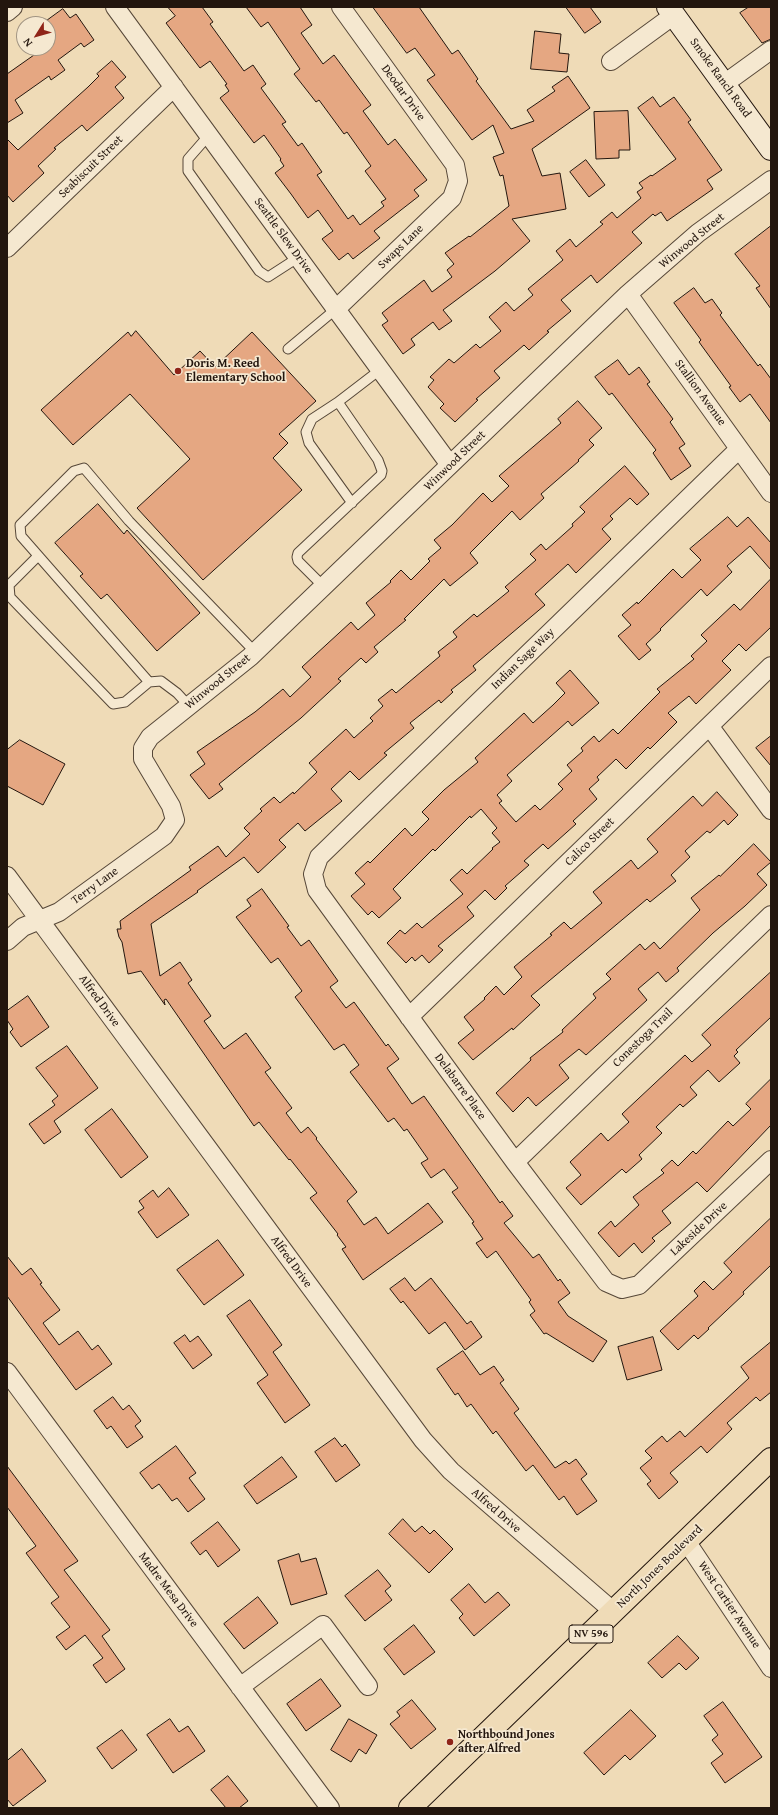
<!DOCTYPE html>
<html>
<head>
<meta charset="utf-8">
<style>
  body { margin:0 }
  #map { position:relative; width:778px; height:1815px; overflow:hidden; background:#efdbb7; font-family:"Gentium Book Plus",serif }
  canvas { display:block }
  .frame { position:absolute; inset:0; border:8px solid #23160e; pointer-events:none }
  .north { position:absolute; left:16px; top:16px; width:40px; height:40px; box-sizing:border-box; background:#f5e8d0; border:1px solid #a19482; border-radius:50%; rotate:233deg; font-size:11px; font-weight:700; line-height:16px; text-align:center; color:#23160e }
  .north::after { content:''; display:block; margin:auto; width:14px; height:18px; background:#8f2418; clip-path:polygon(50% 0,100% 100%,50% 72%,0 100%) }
</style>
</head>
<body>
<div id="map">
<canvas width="778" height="1815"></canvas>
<div class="frame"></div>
<div class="north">N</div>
</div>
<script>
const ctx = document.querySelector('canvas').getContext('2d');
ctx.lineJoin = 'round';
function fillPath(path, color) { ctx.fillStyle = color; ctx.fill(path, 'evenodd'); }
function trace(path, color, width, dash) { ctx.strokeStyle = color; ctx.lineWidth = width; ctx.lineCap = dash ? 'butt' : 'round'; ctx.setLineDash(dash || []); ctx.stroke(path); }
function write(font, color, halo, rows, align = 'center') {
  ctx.font = font + ' "Gentium Book Plus",serif'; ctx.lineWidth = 3.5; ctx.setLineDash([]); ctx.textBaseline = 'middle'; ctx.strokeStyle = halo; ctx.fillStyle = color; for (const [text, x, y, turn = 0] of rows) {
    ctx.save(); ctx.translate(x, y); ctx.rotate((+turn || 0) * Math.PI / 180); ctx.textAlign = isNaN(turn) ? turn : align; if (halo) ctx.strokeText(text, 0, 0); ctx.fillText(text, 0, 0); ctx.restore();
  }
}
const building = new Path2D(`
  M168,7H202L213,22L210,24L244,71L253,65L266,84L261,88L286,122L282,124L298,146L302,143L322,172L317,175L348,219L353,215L360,225L384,206L381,202L386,199L365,171L371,166L347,132L344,134L319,100L316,102L294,74L300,69L268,22L261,27L246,7H300L312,25L301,33L323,64L334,55L371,105L363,111L388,145L395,139L427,180L414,190L419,196L374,231L380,238L353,259L348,253L339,260L322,239L333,231L318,210L308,218L291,194L275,173L284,166L280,160L281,159L264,135L254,143L220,98L229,91L225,85L227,84L210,61L200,68L166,23L175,16Z
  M373,7H419L452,54L458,50L478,79L476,81L511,129L534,121L527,110L555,91L552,87L568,76L590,108L532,149L542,176L560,173L566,209L512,219L530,241L495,271L443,310L452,321L439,330L433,322L411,339L415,345L403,354L382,325L388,321L382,313L424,280L432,292L452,277L447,270L454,264L445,253L469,236L470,237L509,206L503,175L500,176L493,157L504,153L493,125L472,140L427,80L435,75L415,48L407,53Z
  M566,7H590L601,22L585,33Z
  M749,7H771V39L762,43L740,13Z
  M63,9L70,18L76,14L94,40L84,47L81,43L58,60L65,70L51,80L49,76L15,100L23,113L7,123V74L34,55L29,48H48V24H45V22Z
  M535,31L561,34L559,53L569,54L567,72L531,69Z
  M112,61L126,77L115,87L124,98L87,131L82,125L54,148L56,149L38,166L44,173L13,202L7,195V139L18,150L88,87L99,76L97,74Z
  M653,97L660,107L674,97L691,120L688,122L722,170L707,180L713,189L667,221L661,212L655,216L653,214L632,232L642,243L597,283L591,275L561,300L571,311L547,331L549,332L529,350L524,345L494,371L500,378L476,399L478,400L455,422L440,408L444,404L428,387L434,380L430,377L449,359L454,363L476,344L480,348L501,331L489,317L506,302L514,311L533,295L528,289L563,260L556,251L570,239L576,247L603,224L600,222L612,212L617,218L641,198L637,192L643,188L639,183L651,175L652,176L676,159L638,108Z
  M628,111L630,150H619V158L596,159L594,112Z
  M586,160L605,185L589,197L570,172Z
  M771,226V309L756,288L760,286L735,254Z
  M694,288L705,303L712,299L722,313L720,315L758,366L760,364L771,379V423L750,394L740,402L729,387L731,386L699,342L701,340L674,303Z
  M136,331L174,375L200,351L215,367L252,332L316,401L279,434L288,443L273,458L302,490L203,580L137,508L190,459L130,394L73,445L41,410L128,332L131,336Z
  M618,360L629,375L639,367L650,382L647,384L673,419L670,422L685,444L679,448L691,466L671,480L653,453L656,450L612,393L609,395L595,377Z
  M578,401L602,428L589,440L594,445L578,460L579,461L541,494L544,498L520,520L512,511L470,553L478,563L450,586L444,579L404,619L406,620L374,647L378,652L366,663L361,658L338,679L341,681L301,718L219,784L223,789L209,799L190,775L205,764L197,752L255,712L283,689L290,697L311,677L302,667L351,622L358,630L375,615L366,603L391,582L390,581L401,570L411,580L430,561L428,559L441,548L434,540L452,525L483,493L492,502L509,486L499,476L561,423L558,419Z
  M625,466L649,494L637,505L630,498L610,516L613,519L602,529L611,539L576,573L568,564L535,594L545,605L473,666L476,670L451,690L453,692L441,703L439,700L410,723L414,728L384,753L387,755L359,780L350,771L331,789L342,801L305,831L298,823L279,840L286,847L258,873L244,857L197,891L198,892L151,924L160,976L180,962L192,980L188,983L211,1016L204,1021L224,1049L246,1033L271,1068L265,1072L292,1108L286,1113L301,1133L308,1127L317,1138L316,1139L357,1192L347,1201L364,1225L376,1217L388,1234L428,1203L443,1222L363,1280L342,1249L346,1247L337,1235L338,1234L310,1198L317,1193L290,1159L289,1160L259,1122L254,1126L166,999L164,1000L165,1005L141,971L128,974L122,942L119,937L117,929H121L120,921L191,870L189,867L218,846L226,857L250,834L244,828L262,811L260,809L274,797L280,803L293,792L294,794L317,772L309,763L346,729L354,738L373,721L370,718L383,706L378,700L392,689L396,693L440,656L438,652L457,637L453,632L474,614L477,617L509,591L505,587L536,560L530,554L541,544L546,550L573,526L572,524L585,512L580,507Z
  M98,504L124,534L127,530L200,613L157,651L107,594L101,599L80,576L83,574L55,543Z
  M728,517L737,527L748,517L771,543V570L750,546L727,566L732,572L707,596L701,589L660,629L661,630L646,644L651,650L639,660L618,636L631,625L622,615L637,602L638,604L673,569L682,578L701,560L690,549Z
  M771,579V627L746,651L739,644L722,661L731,670L696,704L689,696L668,713L677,722L650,749L648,747L626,769L616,759L597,777L599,780L589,789L597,799L573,821L576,824L548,849L543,844L524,861L529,865L505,886L507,888L495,900L485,890L467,907L474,916L438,946L443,950L429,963L422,955L415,961L412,957L406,963L387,943L400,930L405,934L417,923L422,928L463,894L450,880L462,869L467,874L493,849L492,848L500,842L492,833L497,828L481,809L471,818L470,816L435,851L433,849L393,889L401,898L379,918L372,911L368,915L351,896L365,884L355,873L368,861L370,863L405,828L412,836L429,819L422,812L444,790L478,762L475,758L524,713L533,723L553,705L565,693L556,683L570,670L599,703L572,726L568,721L507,775L512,781L497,795L502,801L499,803L516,822L535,805L540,810L563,789L558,784L572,771L567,765L583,751L581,748L594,736L599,742L613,729L618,734L660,692L657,689L694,659L691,656L707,641L701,635L734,604L740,610Z
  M771,736V766L756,748Z
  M20,740L65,764L43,805L7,786V750Z
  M717,792L738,815L728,825L724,820L710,833L707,831L685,851L690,857L671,875L676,881L650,902L647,899L531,996L540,1005L513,1030L512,1028L473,1060L458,1043L474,1030L464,1017L485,999L484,998L496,986L504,995L522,977L514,967L552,935L550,934L564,922L571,929L602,903L593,892L631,860L638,869L658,852L647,839L693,796L702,806Z
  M754,844L771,862L757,874L767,885L745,906L713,933L677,968L679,971L666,982L658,972L638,989L647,1000L586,1055L579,1049L559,1065L569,1078L536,1106L528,1097L513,1112L496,1093L531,1060L530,1058L563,1032L562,1030L596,998L593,994L611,979L606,974L640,944L645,950L654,942L660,949L700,910L691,898L719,875L720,876Z
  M262,889L289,926L287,927L301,946L309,940L338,981L330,987L346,1008L354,1002L386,1046L388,1044L399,1059L387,1068L412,1104L424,1096L500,1203L502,1201L513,1216L504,1223L533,1258L539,1254L558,1281L560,1279L570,1293L558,1302L568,1316L607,1341L593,1362L546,1333L544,1334L530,1315L535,1311L529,1302L531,1300L496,1251L487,1258L476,1243L483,1239L472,1223L474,1222L452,1192L458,1188L444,1169L431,1178L421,1163L428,1159L407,1129L404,1131L394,1118L388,1122L350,1072L359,1065L344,1044L334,1050L295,997L302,991L278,958L271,963L236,917L251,906L247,900Z
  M771,972V1017L736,1050L738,1052L734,1056L740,1063L719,1082L708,1070L690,1087L697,1095L683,1107L680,1104L656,1127L662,1133L639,1155L642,1159L626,1173L622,1169L581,1205L566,1188L581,1175L570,1162L601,1133L608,1141L629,1122L622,1114L685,1055L692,1062L711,1045L702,1035Z
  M28,996L49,1027L21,1047L10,1032L13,1029L7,1020V1011Z
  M67,1046L98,1088L54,1121L61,1132L44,1144L29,1124L55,1105L52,1101L58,1096L36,1068Z
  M771,1079V1125L707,1192L697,1182L662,1211L671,1223L652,1238L655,1241L642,1253L634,1243L619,1257L598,1233L611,1221L615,1227L639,1205L633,1197L664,1173L661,1170L672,1160L678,1166L693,1151L696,1154L728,1121L733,1126L751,1109L746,1104Z
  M112,1109L148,1157L121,1178L85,1130Z
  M169,1188L189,1215L157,1238L138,1212L144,1208L139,1201L153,1190L158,1197Z
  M771,1218V1265L743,1292L744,1294L708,1328L709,1329L698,1339L694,1335L678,1350L660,1331L698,1296L694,1291L704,1281L713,1290L732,1272L724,1263Z
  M218,1240L244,1275L204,1305L177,1270Z
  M7,1256L22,1275L31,1268L42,1283L40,1284L60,1310L43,1323L59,1345L78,1331L92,1350L98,1345L112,1364L76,1390L7,1296Z
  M405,1278L415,1291L431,1278L467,1324L471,1321L482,1337L465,1350L445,1322L429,1334L403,1301L401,1303L390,1289Z
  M250,1300L282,1345L273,1352L310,1405L285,1423L257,1383L268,1375L227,1316Z
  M185,1335L190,1342L198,1336L212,1355L193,1369L174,1343Z
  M653,1337L662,1370L627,1380L618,1347Z
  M771,1342V1392L760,1401L756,1397L727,1423L732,1429L707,1453L701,1446L670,1473L678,1482L659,1499L647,1484L651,1481L640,1468L652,1458L645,1451L662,1436L667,1442L680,1431L685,1437L749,1378L741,1367Z
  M463,1351L480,1375L494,1366L504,1380L500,1383L519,1409L514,1413L555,1468L566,1461L569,1464L576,1459L587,1474L581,1479L597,1501L577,1515L564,1496L559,1500L533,1465L526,1471L496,1431L493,1434L471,1404L467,1407L458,1393L455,1395L437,1369Z
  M113,1397L123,1410L129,1405L141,1421L135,1426L143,1437L127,1448L111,1426L107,1429L94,1411Z
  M335,1438L342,1447L345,1444L360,1465L336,1482L315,1452Z
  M176,1446L196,1473L189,1478L205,1499L188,1512L177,1498L172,1501L159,1484L152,1489L140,1473Z
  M282,1457L297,1477L257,1504L244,1486Z
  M7,1466L78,1561L64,1570L110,1630L102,1636L125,1669L106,1683L93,1665L103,1658L85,1635L66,1650L56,1637L70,1627L51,1603L59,1597L26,1553L36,1546L7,1507Z
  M403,1519L415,1532L422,1526L430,1534L434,1530L453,1549L429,1573L389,1534Z
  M218,1522L240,1550L218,1567L206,1550L200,1555L191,1543Z
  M299,1554L301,1562L316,1558L327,1594L291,1605L278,1561Z
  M378,1570L391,1586L385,1591L392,1600L365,1621L345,1596Z
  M469,1584L485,1603L498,1592L510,1605L474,1636L459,1618L463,1614L451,1600Z
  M258,1597L278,1623L244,1649L224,1624Z
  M414,1625L435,1652L404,1675L384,1649Z
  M678,1636L699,1658L686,1670L679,1663L662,1678L648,1663Z
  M321,1679L341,1706L306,1731L287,1704Z
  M412,1700L436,1729L411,1749L390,1724L400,1716L397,1712Z
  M723,1702L762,1757L725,1783L711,1763L723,1754L712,1740L718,1735L704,1716Z
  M631,1710L656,1736L630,1760L625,1755L604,1775L584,1753Z
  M170,1719L179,1732L188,1726L205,1751L173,1773L147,1735Z
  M349,1719L377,1735L366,1754L359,1749L351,1762L331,1750Z
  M122,1730L137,1750L112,1769L97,1748Z
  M22,1749L46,1781L13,1806L7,1799V1761Z
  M228,1776L248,1801L239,1808H226L211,1790Z`);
const lane = new Path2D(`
  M209,135L188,159V171L259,271L268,277L299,257
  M288,349L336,309
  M338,402L312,419L306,432L309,443L352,503
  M38,556L9,585L10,597L113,704L125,702L149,682
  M324,587L298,561L297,557L298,553L381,475L382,471L378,460L338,402L381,369
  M189,706L177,693L161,681L149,682L21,536L20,525L74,471L84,468L129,521L255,652`);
const street = new Path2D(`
  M115,7L450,465
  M7,12L13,7
  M611,61L674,15
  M724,84L771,50
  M7,248L174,87
  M628,294L771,493
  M336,309L452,198L458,181L455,165L341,7
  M739,449L319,857L313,874L317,890L515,1162L606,1282L622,1289L639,1285L771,1160
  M710,727L771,810
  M7,876L423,1440L451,1471L614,1612
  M7,941L23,927L59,912L164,836L175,820L171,806L143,759V748L150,737L250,657L628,294L698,233L771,180
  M409,1017L771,666
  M515,1162L771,915
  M7,1372L330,1808
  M686,1541L771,1668
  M240,1687L323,1625L368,1686`);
const secondary = new Path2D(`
  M668,7L771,149`);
const primary = new Path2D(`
  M410,1808L771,1459`);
const markers = [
  [178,371,4,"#8f2418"],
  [450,1742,4,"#8f2418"]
];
const shields = [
  [591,1634,44]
];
const shieldNames = [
  ["NV 596",591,1634]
];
const streetNames = [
  ["Smoke Ranch Road",720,78,54],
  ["Deodar Drive",403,93,54],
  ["Seabiscuit Street",91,167,-44],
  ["Seattle Slew Drive",283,236,54],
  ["Winwood Street",692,241,-39],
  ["Swaps Lane",401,247,-44],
  ["Stallion Avenue",700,393,54],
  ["Winwood Street",455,461,-44],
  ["Indian Sage Way",523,659,-44],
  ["Winwood Street",218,682,-39],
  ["Calico Street",590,842,-44],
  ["Terry Lane",95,886,-36],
  ["Alfred Drive",99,1001,54],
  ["Conestoga Trail",643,1038,-44],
  ["Delabarre Place",460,1087,54],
  ["Lakeside Drive",699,1229,-43],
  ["Alfred Drive",291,1262,54],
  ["Alfred Drive",496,1511,41],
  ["North Jones Boulevard",660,1567,-44],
  ["Madre Mesa Drive",168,1590,53],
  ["West Cartier Avenue",729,1605,56]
];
const poiNames = [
  ["Doris M. Reed",186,364],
  ["Elementary School",186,378],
  ["Northbound Jones",458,1735],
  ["after Alfred",458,1749]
];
fillPath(building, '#e5a782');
trace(building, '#23160e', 1);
trace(lane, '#564738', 11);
trace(street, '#564738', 20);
trace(secondary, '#23160e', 24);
trace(primary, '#23160e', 24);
trace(lane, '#f5e8d0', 9);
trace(street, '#f5e8d0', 18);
trace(secondary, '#f5e8d0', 22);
trace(primary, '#efdbb7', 22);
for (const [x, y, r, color] of markers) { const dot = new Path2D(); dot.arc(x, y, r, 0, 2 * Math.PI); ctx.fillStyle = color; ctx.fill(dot); trace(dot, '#f5e8d0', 1.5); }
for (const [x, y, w] of shields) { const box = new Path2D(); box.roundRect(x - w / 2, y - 9, w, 18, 3); ctx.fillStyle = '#f5e8d0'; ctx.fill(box); trace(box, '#23160e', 1); }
write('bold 11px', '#23160e', null, shieldNames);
write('12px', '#23160e', '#f5e8d0', streetNames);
write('bold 12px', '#23160e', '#f5e8d0', poiNames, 'left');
</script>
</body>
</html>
